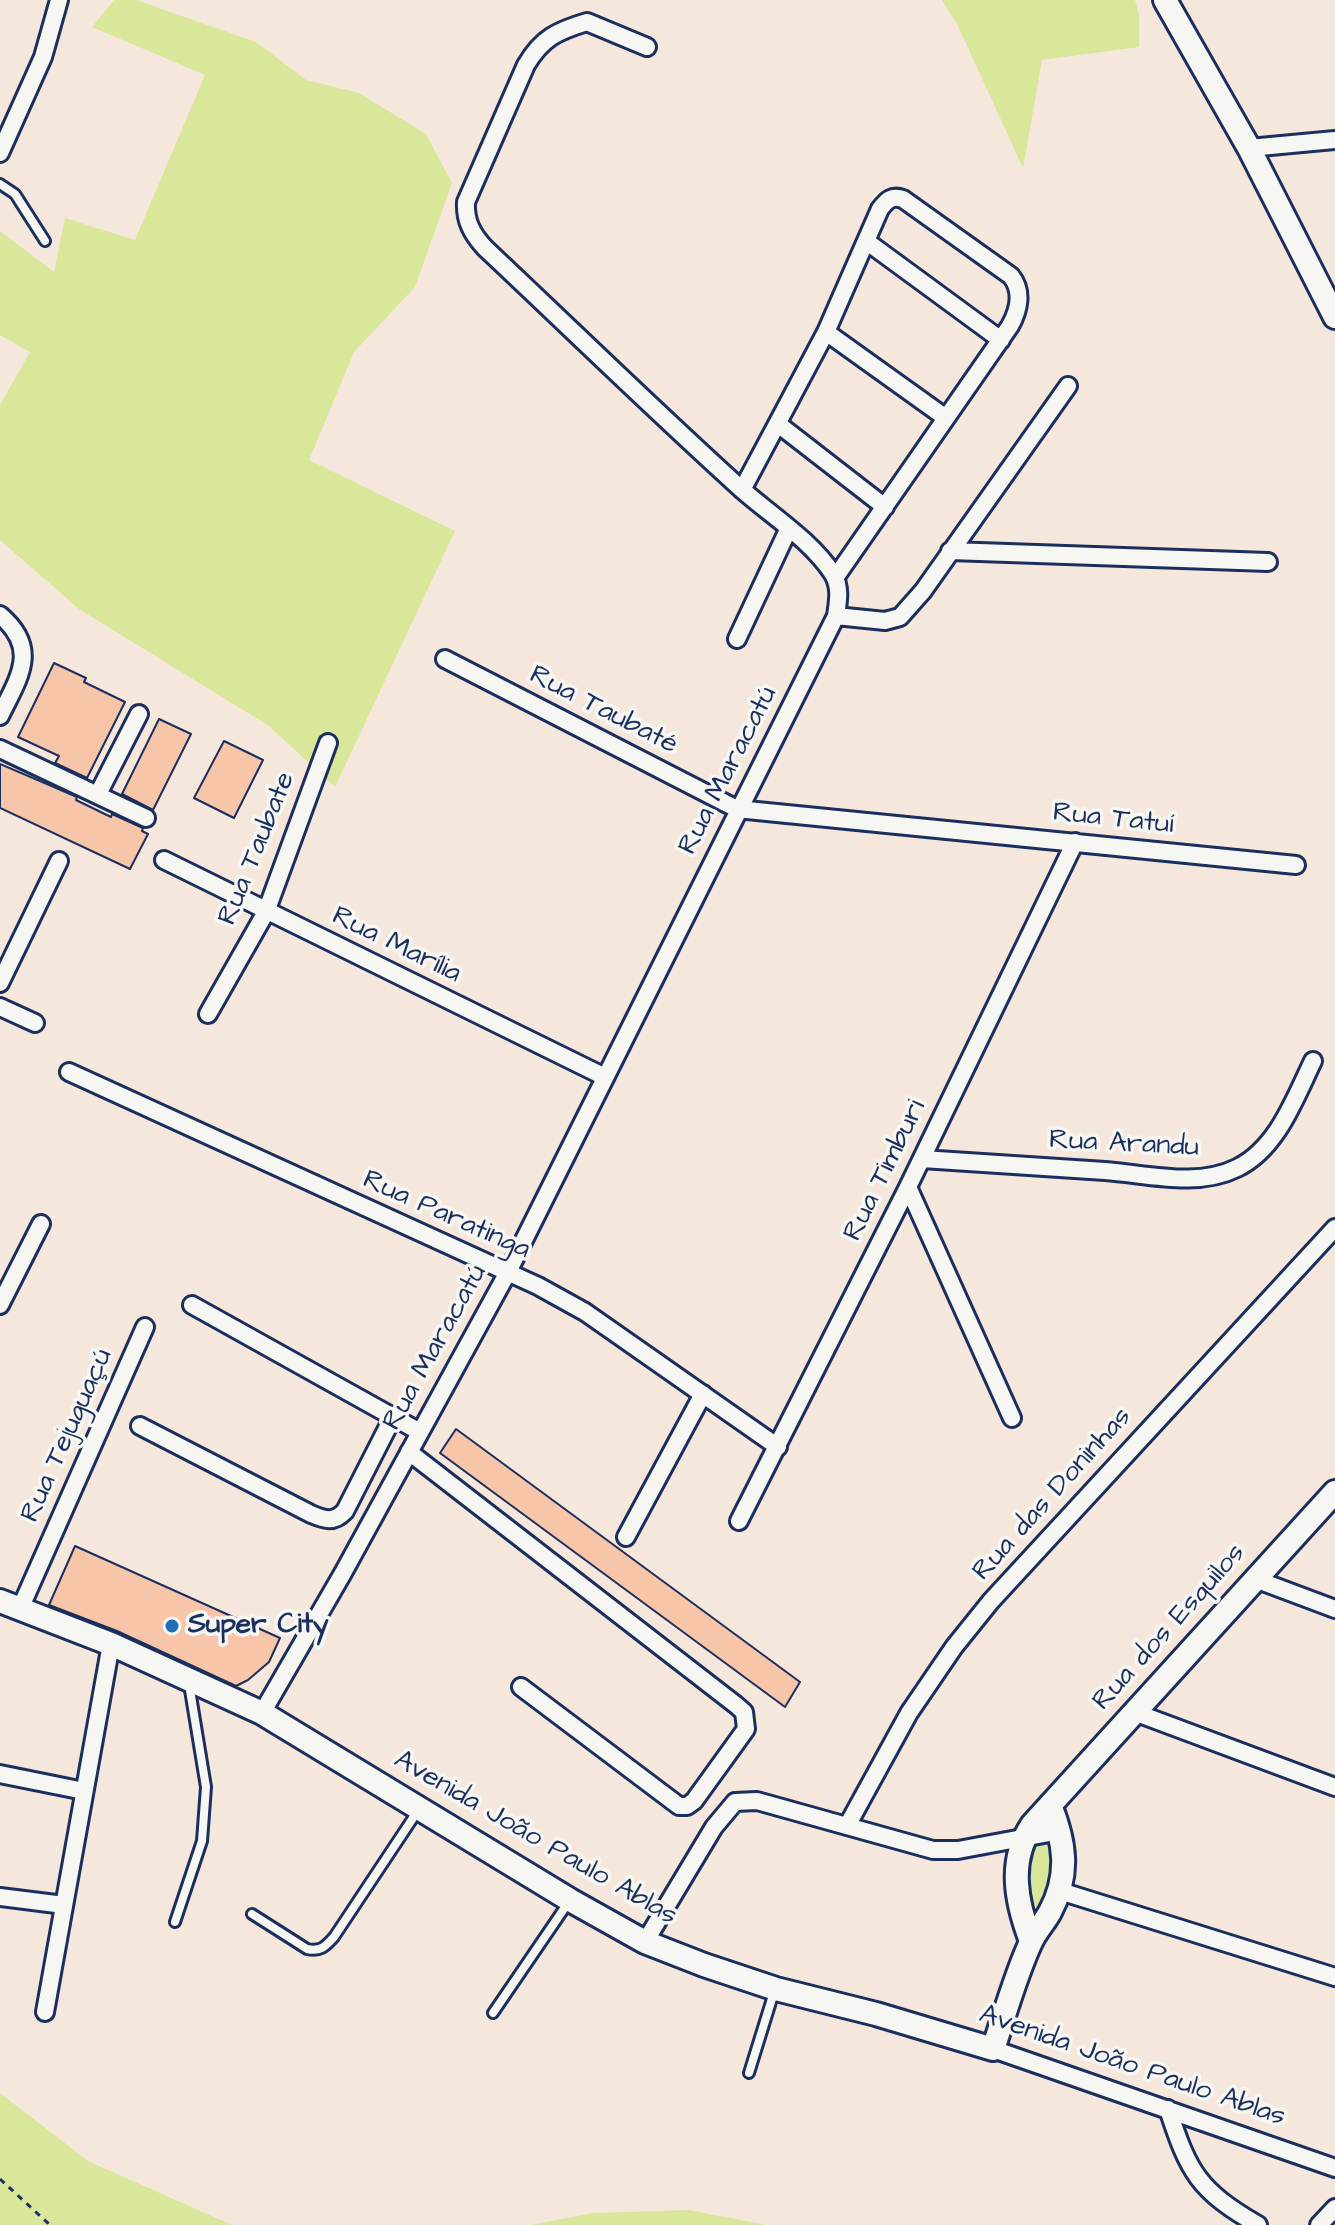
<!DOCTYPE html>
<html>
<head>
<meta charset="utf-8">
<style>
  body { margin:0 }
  canvas { display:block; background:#f6e7dc }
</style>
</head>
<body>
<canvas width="1335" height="2225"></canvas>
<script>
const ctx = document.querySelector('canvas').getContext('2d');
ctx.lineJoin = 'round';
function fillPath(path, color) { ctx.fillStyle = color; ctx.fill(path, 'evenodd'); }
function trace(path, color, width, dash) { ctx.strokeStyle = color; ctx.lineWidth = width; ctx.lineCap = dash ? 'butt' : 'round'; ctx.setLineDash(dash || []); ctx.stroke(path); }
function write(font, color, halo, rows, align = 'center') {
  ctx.font = font + ' "Architects Daughter",sans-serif'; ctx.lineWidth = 7; ctx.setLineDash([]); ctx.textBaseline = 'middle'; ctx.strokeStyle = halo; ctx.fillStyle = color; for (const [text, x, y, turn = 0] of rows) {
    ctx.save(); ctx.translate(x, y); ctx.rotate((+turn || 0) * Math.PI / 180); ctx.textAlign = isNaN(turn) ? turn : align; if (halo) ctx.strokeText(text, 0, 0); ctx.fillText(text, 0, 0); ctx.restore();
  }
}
const green = new Path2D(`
  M114,0H136L256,42L306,80L359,93L426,134L452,183L415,287L354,352L309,460L455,531L335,787L269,726L79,609L0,540V405L30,352L0,335V231L54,272L65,218L135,240L205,75L92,27Z
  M942,0H1135L1139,15V47L1042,60L1023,168L958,26Z
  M1046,1841L1051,1844L1057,1872L1043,1907L1031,1906L1026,1876L1030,1846Z
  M0,2093L88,2161L232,2225H0Z
  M689,2210L766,2225H530L593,2213Z`);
const building = new Path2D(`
  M54,663L86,678L84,682L125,702L87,778L55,763L59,756L18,737Z
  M159,719L191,734L153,810L122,794Z
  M224,741L263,760L234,818L194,798Z
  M0,764L77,797L76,800L111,817L112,814L143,828L142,831L148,834L130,869L0,808Z
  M456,1429L800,1682L785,1707L440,1453Z
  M75,1546L280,1638L269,1662L248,1680L236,1686L117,1631L49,1605Z`);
const path = new Path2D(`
  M0,2179L50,2225`);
const lane = new Path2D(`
  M0,184L15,194L45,241
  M252,1914L307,1949C320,1952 325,1947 334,1937L419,1809
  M175,1922L202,1841L206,1787L189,1684
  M493,2013L570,1900
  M749,2073L775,1989`);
const street = new Path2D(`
  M1249,148L1335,140
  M0,153L43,57L59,0
  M866,241L1001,340
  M826,332L946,418
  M778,424L885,507
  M742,490L826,332L880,209C887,200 892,195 903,199L1011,276C1023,291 1019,310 1010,326L835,578
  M950,551L1268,562
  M0,615C40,649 19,677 0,716
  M836,616L885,621L900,617L923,591L1068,386
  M737,639L789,528
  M445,659L737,809L1296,865
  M0,749L146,818
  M98,794L139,714
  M164,860L605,1077
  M0,983L59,861
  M0,1007L35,1023
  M208,1014L266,912L328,743
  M69,1072L538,1286L585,1312L778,1447
  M922,1159C983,1163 1044,1167 1105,1171C1147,1174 1197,1188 1237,1168C1277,1149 1295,1098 1313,1061
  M908,1187L1012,1418
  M0,1305L41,1224
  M192,1305L420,1432
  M140,1426L311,1514C325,1520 334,1523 345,1511L393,1417
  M409,1452L736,1705L744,1712L746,1729L694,1801L687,1806H679L521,1687
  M739,1521L908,1187L1075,842
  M626,1537L703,1394
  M1255,1579L1335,1609
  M20,1609L145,1327
  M1134,1712L1335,1787
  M262,1713L343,1573L508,1272L836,616C838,601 841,588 833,574C810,539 770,515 739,487C653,409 570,328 485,248C472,234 465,221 466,202L526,65C542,38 557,31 587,22L647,47
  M0,1774L84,1791
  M847,1826L909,1713L954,1647L991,1601L1335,1228
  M1060,1891L1335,1977
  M0,1897L64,1905
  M645,1942L714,1827L735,1802L757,1801L933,1850H958L1060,1831
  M45,2012L111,1644
  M993,2049L1335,2168
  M1168,2109C1189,2173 1198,2190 1258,2225
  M1319,2225L1335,2208`);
const secondary = new Path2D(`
  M1165,0L1249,148L1335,317
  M0,1601L111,1644L262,1713L570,1900L645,1942L704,1965L776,1989L876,2014L993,2049C1005,2014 1015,1977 1030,1944C1035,1932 1044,1923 1050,1912C1070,1875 1065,1842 1050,1805
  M1031,1941C1016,1902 1008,1861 1032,1825L1335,1492`);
const markers = [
  [172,1626,8,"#1f6fb2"]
];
const streetNames = [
  ["Rua Taubaté",603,711,27],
  ["Rua Maracatú",729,771,-63],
  ["Rua Tatuí",1113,820,6],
  ["Rua Taubate",258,849,-68],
  ["Rua Marília",396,946,26],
  ["Rua Arandu",1124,1145,3],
  ["Rua Timburi",886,1171,-64],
  ["Rua Paratinga",446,1216,24],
  ["Rua Maracatú",436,1348,-61],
  ["Rua Tejuguaçú",68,1436,-66],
  ["Rua das Doninhas",1053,1495,-48],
  ["Rua dos Esquilos",1170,1628,-48],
  ["Avenida João Paulo Ablas",535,1839,30],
  ["Avenida João Paulo Ablas",1132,2067,19]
];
const poiNames = [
  ["Super City",188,1626]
];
fillPath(green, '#d9e79a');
fillPath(building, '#f7c5a7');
trace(building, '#1b2f5e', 2);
trace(lane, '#1b2f5e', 14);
trace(street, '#1b2f5e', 22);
trace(secondary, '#1b2f5e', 28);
trace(path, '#1b2f5e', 3, [6, 6]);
trace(lane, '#f6f6f2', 8);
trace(street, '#f6f6f2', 16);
trace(secondary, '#f6f6f2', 22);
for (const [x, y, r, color] of markers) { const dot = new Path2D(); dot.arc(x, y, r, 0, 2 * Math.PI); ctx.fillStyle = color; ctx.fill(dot); trace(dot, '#f6f6f2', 3); }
write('28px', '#1b2f5e', '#f6f6f2', streetNames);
write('bold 28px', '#1b2f5e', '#f6f6f2', poiNames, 'left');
</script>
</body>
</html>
